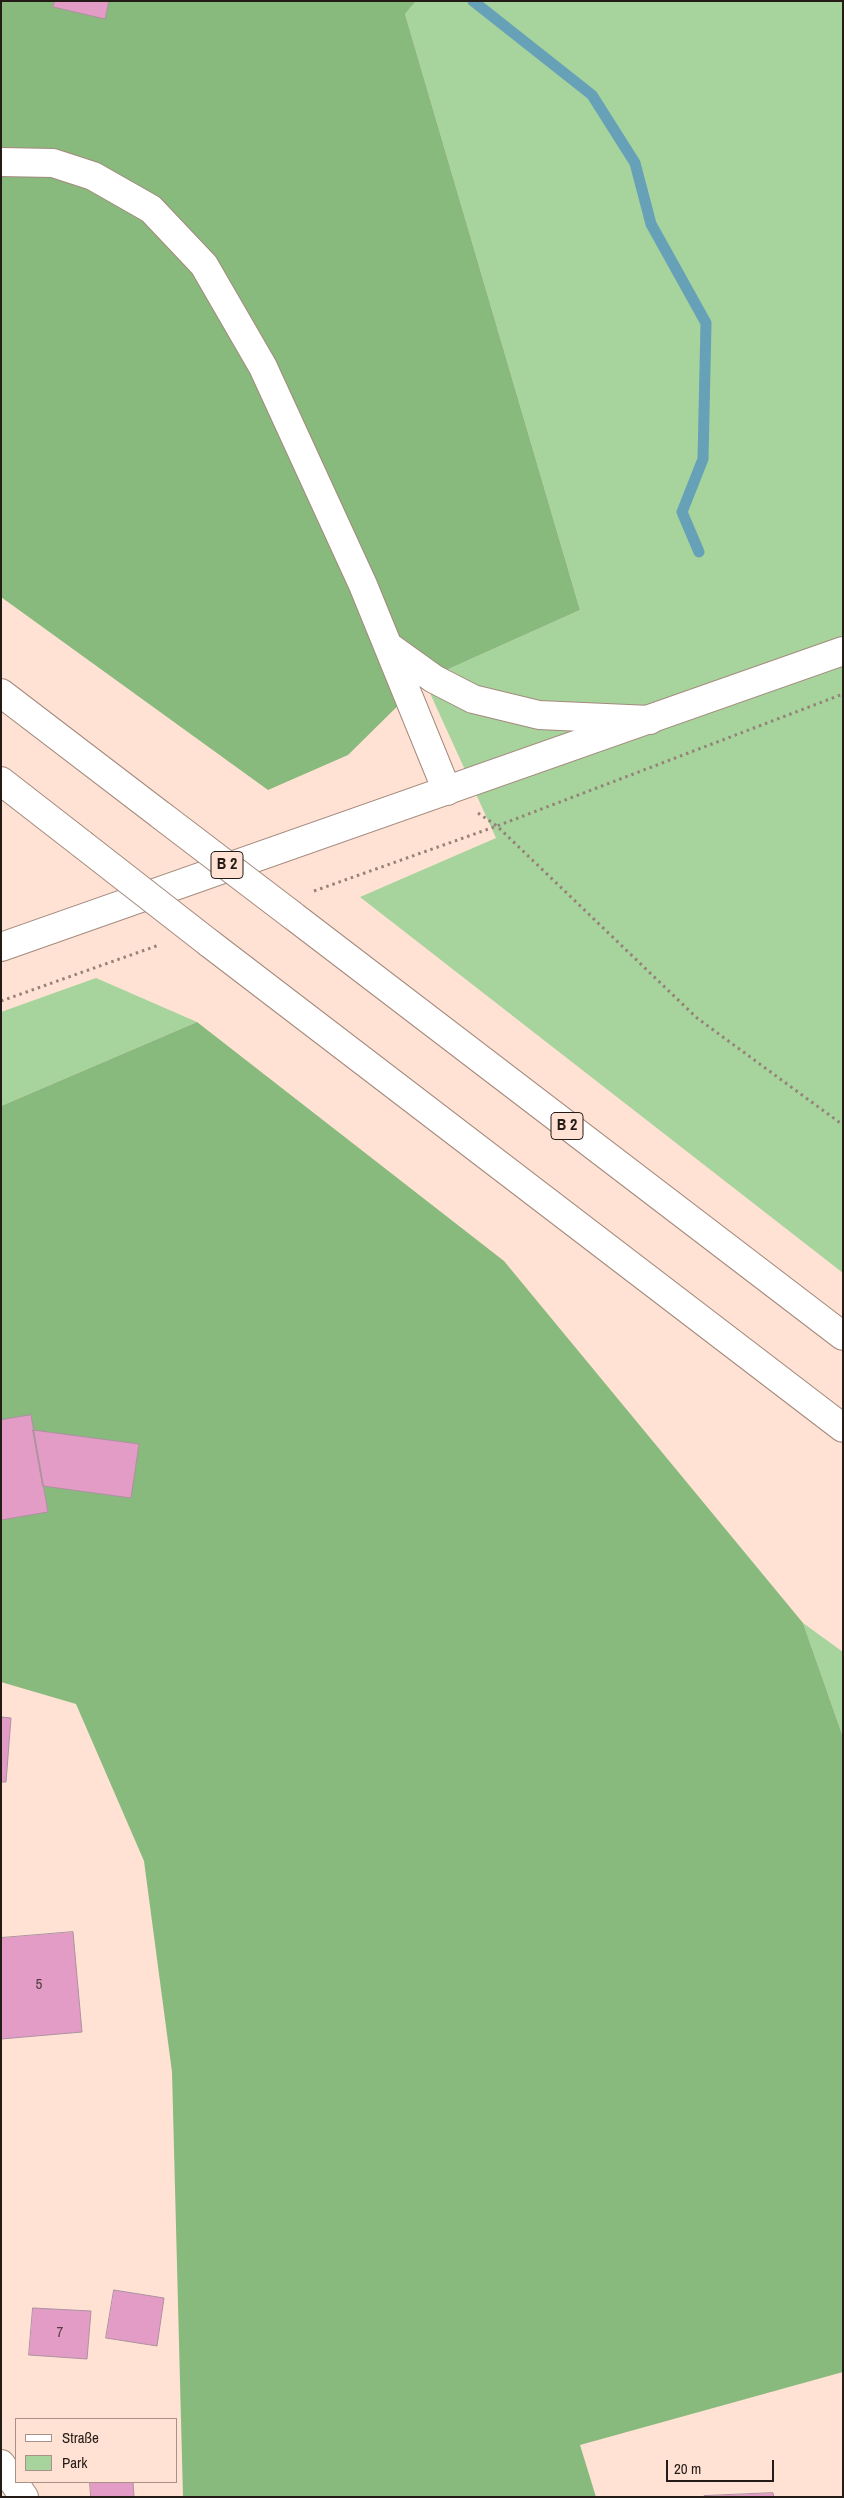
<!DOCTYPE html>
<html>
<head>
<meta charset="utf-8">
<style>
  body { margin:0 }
  #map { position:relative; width:844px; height:2498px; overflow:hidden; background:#ffe2d4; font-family:"Archivo Narrow",sans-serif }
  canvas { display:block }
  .frame { position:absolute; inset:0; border:2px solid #251b16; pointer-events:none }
  .legend { position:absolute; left:15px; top:2418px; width:162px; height:65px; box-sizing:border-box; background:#ffe2d4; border:1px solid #a89288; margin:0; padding:6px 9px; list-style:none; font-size:15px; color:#251b16 }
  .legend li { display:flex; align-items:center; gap:10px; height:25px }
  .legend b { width:25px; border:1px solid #a89288 }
  .scale { position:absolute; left:666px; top:2460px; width:108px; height:22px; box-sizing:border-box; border:2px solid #251b16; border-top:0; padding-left:6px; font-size:15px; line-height:18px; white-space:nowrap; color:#251b16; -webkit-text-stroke:4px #ffe2d4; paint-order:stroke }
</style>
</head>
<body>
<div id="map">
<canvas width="844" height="2498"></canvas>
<div class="frame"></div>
<ul class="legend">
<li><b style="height:6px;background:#fff"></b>Straße</li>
<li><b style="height:14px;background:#a7d39d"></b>Park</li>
</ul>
<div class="scale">20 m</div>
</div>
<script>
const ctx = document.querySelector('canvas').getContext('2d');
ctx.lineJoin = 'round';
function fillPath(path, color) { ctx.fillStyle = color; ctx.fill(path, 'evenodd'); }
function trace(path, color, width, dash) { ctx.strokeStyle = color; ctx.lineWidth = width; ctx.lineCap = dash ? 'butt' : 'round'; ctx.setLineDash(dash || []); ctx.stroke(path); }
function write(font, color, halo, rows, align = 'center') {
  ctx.font = font + ' "Archivo Narrow",sans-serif'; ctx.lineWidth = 5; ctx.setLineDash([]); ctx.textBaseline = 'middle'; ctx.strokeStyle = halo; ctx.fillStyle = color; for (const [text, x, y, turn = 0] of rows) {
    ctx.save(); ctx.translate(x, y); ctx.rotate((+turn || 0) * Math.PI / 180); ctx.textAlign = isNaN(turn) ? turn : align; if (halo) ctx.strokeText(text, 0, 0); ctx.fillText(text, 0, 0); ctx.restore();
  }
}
const green = new Path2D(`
  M416,1H843V1273L360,897L496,838L424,680L580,610L405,14Z
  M96,978L197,1022L1,1106V1012Z
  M803,1623L843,1652V1737Z`);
const forest = new Path2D(`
  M1,1H416L405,14L580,610L424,680L348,755L268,790L1,597Z
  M197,1022L504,1261L803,1623L843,1737V2372L580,2445L596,2497H183L172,2072L144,1861L76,1704L1,1682V1106Z`);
const stream = new Path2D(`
  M473,1L592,95L635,163L651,224L706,323L703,459L682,512L699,552`);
const building = new Path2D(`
  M55,1H109L105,19L53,7Z
  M31,1415L48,1512L1,1520V1420Z
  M33,1430L139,1444L131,1498L43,1486Z
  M1,1717L11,1718L6,1782H1Z
  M73,1932L82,2032L1,2039V1938Z
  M114,2290L164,2298L157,2346L106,2338Z
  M33,2308L91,2311L87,2359L29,2355Z
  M90,2482H133L134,2497H91Z
  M773,2493L774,2497H704V2496Z`);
const path = new Path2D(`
  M478,813L497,826L697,1018L843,1125
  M314,891L497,826L843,694
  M1,1001L159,945`);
const street = new Path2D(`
  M1,2464L24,2497`);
const secondary = new Path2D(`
  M1,947L843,651`);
const highway = new Path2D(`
  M1,162L53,163L93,176L151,209L204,265L263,367L363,585L447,791
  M388,646L434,679L473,699L539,715L650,720
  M1,693L162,816
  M1,781L82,844
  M292,915L843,1336
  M209,943L843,1428`);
const highwayBridge = new Path2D(`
  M162,816L292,915
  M82,844L209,943`);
const numberNames = [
  ["5",39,1985],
  ["7",60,2333]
];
const shields = [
  [227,865,32],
  [567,1126,32]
];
const shieldNames = [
  ["B 2",227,865],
  ["B 2",567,1126]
];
fillPath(green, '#a7d39d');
fillPath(forest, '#88b97d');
trace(stream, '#66a1b8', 11);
fillPath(building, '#e39cc5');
trace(building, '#ac92a0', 1);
trace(street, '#a48a7d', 30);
trace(secondary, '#a48a7d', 30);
trace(highway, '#a48a7d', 30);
trace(path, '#958278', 3, [2.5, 4]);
trace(street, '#fff', 28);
trace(secondary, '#fff', 28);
trace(highway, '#fff', 28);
trace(highwayBridge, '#a48a7d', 30, []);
trace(highwayBridge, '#fff', 28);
write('15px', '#543b42', null, numberNames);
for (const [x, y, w] of shields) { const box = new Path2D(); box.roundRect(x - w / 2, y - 13.5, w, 27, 4); ctx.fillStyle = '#ffe2d4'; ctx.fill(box); trace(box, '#251b16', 1); }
write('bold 16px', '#251b16', null, shieldNames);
</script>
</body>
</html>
